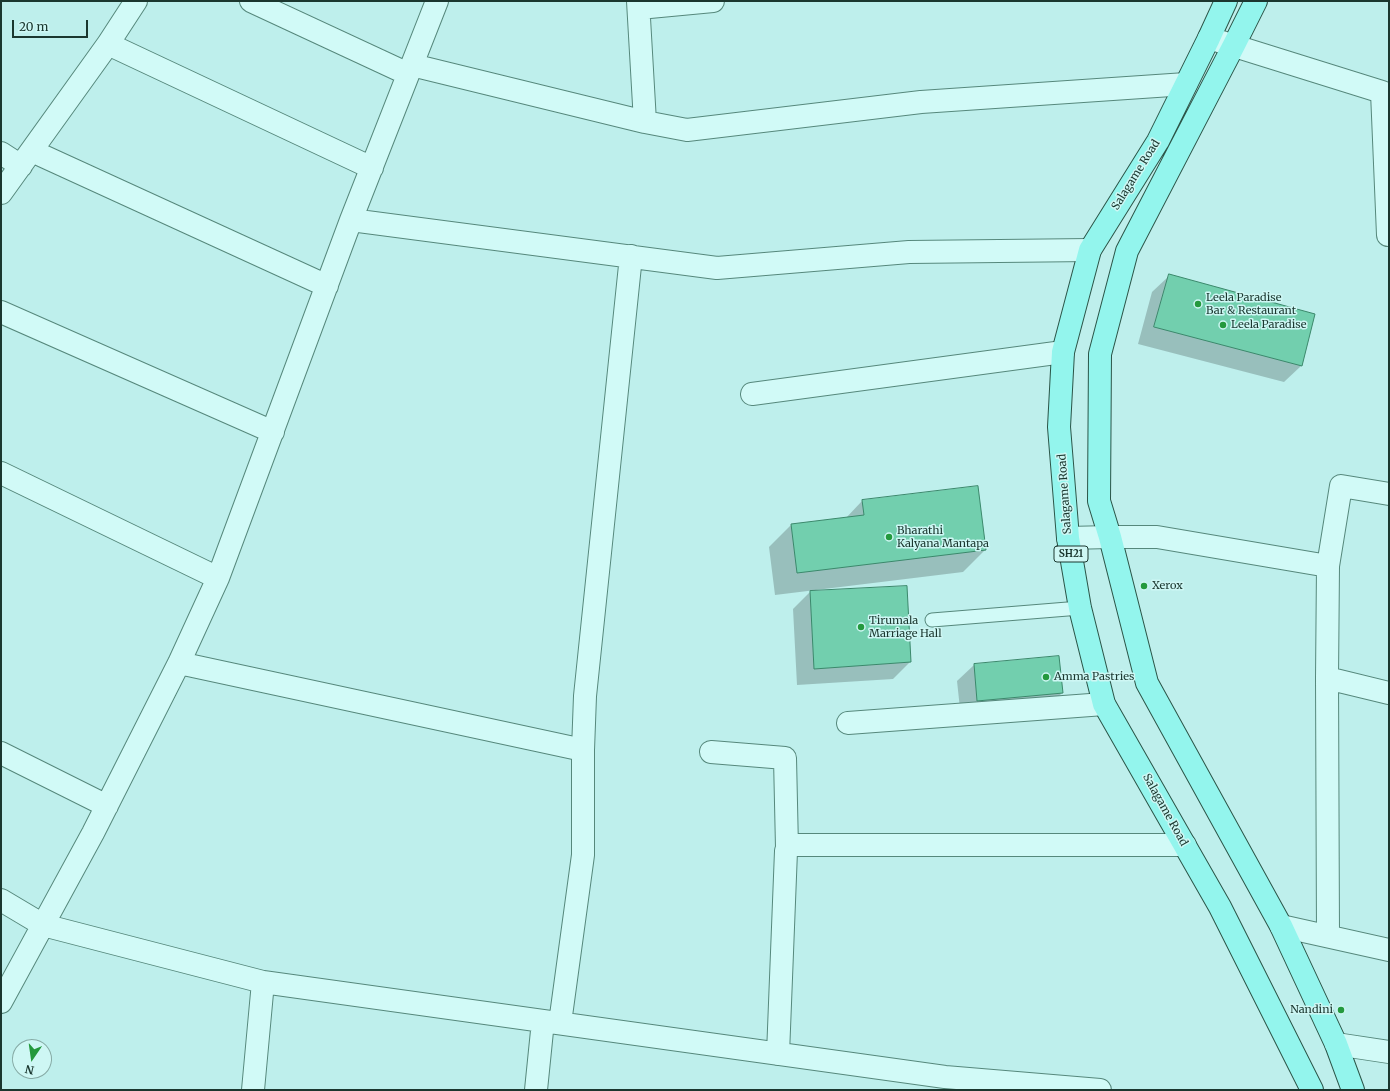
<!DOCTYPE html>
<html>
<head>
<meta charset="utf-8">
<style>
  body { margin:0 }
  #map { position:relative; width:1390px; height:1091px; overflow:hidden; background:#beefec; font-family:Merriweather,serif }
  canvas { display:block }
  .frame { position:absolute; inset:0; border:2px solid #1b372f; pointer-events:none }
  .north { position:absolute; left:12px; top:1039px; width:40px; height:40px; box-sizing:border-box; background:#cef7f4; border:1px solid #86aaa5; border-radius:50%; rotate:193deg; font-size:11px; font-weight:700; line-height:16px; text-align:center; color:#1b372f }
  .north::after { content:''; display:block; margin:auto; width:14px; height:18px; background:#24993d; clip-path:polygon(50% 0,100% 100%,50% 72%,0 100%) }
  .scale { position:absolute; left:12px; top:20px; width:76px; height:18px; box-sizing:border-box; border:2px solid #1b372f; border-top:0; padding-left:5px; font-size:12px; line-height:14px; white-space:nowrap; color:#1b372f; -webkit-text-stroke:3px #cef7f4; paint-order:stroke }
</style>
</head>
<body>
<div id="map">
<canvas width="1390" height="1091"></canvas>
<div class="frame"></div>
<div class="north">N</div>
<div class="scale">20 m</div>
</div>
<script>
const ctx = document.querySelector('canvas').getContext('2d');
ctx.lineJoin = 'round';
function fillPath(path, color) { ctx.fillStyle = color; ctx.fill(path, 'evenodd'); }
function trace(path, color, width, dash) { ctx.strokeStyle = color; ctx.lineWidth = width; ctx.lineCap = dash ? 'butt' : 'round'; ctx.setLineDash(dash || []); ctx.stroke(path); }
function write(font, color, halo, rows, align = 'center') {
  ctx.font = font + ' Merriweather,serif'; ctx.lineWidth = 3; ctx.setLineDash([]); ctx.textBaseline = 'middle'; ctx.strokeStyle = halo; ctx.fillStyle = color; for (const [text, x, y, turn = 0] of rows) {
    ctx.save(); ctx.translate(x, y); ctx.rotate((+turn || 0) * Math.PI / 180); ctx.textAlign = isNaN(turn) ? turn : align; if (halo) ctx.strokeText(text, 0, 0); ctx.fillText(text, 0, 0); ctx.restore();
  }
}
const shadow = new Path2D(`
  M1169,276L1301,366L1284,382L1138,344L1152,292Z
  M862,501L985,550L963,572L775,595L769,547L791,525L845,519Z
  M810,592L910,662L893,679L797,685L793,609Z
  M974,665L1062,693L1045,710L961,718L957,681Z`);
const building = new Path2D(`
  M1169,274L1315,314L1302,366L1154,327Z
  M978,486L986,550L797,573L791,524L864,515L862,500Z
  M907,586L911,662L814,669L810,591Z
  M1059,656L1063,693L977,701L974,664Z`);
const lane = new Path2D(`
  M932,620L1080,608`);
const street = new Path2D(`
  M251,1L408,74
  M638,1L645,122
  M639,8L713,1
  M1209,38L1382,92L1388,235H1389
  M108,44L372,168
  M412,65L645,122L687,130L921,102L1186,84
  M32,151L327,286
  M1,153L21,166
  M1,193L108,44L136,1
  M351,220L717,268L909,252L1090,250
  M1,312L273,432
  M752,394L1063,352
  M1,473L218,578
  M1068,538L1110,537H1157L1328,566L1327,678L1389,693
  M1328,566L1341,486L1389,494
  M179,663L583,750
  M1327,678L1328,936
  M848,723L1104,704
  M711,752L785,758L787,848
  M1,753L107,806
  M1,900L43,925L263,982L945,1077L1100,1090
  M1281,926L1389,950
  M1,1002L93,833L179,663L218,578L351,220L437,1
  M560,1023L583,855V750L585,696L631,256
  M1336,1044L1389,1052
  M778,1054L786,851L787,848L790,845H1185
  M253,1090L263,982
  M536,1090L543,1021`);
const primary = new Path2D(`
  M1226,1L1209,38L1158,141L1090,250L1063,352L1059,427L1068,538L1080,608L1104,704L1220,907L1312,1090
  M1256,1L1234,45L1127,251L1100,354L1099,501L1110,537L1147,683L1281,926L1336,1044L1353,1090`);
const markers = [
  [1198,304,4,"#24993d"],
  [1223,325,4,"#24993d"],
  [889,537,4,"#24993d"],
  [1144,586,4,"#24993d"],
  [861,627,4,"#24993d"],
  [1046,677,4,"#24993d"],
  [1341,1010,4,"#24993d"]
];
const shields = [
  [1071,554,34]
];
const shieldNames = [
  ["SH21",1071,554]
];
const streetNames = [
  ["Salagame Road",1136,175,-58],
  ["Salagame Road",1065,494,-94],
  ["Salagame Road",1165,810,61]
];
const poiNames = [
  ["Leela Paradise",1206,298],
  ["Bar & Restaurant",1206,311],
  ["Leela Paradise",1231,325],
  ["Bharathi",897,531],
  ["Kalyana Mantapa",897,544],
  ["Xerox",1152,586],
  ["Tirumala",869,621],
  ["Marriage Hall",869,634],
  ["Amma Pastries",1054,677],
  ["Nandini",1333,1010,"right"]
];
fillPath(shadow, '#0003');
fillPath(building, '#72cfae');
trace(building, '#3b886b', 1);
trace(lane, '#56887c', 15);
trace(street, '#56887c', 24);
trace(primary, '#2b5548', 24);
trace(lane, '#d1faf7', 13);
trace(street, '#d1faf7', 22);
trace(primary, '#93f5ed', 22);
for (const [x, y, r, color] of markers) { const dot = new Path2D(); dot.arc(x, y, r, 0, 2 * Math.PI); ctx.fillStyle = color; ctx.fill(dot); trace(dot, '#cef7f4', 1.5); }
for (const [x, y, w] of shields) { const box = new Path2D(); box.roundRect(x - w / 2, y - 8, w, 16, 3); ctx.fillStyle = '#cef7f4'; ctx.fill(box); trace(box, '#1b372f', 1); }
write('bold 10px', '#1b372f', null, shieldNames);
write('11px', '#1b372f', '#cef7f4', streetNames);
write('11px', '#1b372f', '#cef7f4', poiNames, 'left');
</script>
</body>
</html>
